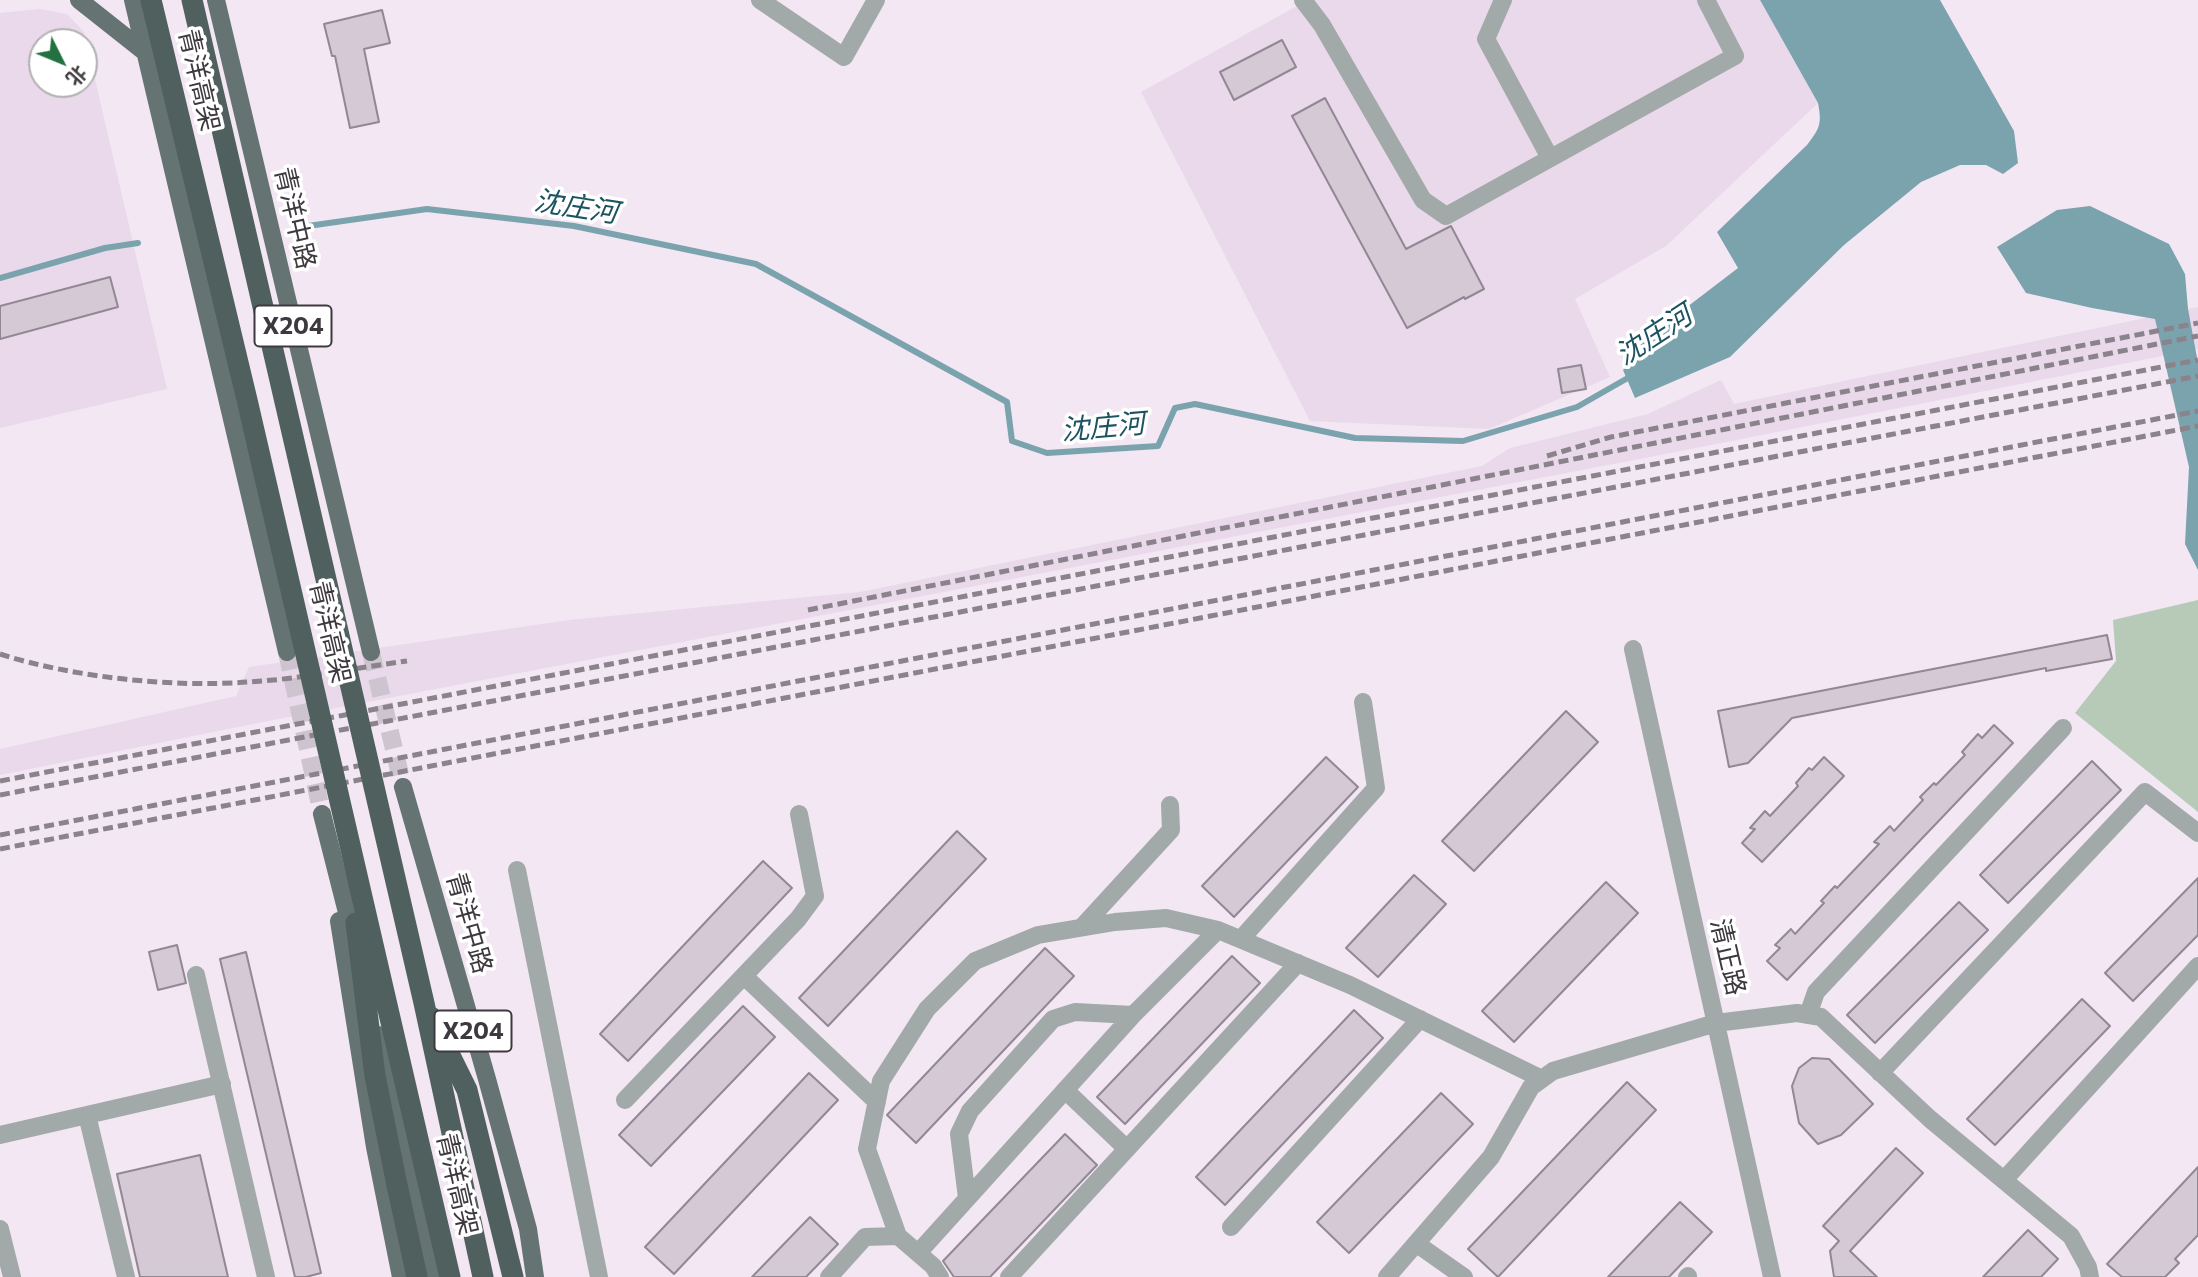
<!DOCTYPE html>
<html>
<head>
<meta charset="utf-8">
<style>
  body { margin:0 }
  #map { position:relative; width:2198px; height:1277px; overflow:hidden; background:#f2e7f3; font-family:Commissioner,"Noto Sans SC",sans-serif }
  canvas { display:block }
  .north { position:absolute; left:28px; top:28px; width:70px; height:70px; box-sizing:border-box; background:#fff; border:2px solid #b2b0b2; border-radius:50%; rotate:133deg; font-size:19px; font-weight:700; line-height:28px; text-align:center; color:#3e393e }
  .north::after { content:''; display:block; margin:auto; width:24px; height:32px; background:#237140; clip-path:polygon(50% 0,100% 100%,50% 72%,0 100%) }
</style>
</head>
<body>
<div id="map">
<canvas width="2198" height="1277"></canvas>
<div class="north">北</div>
</div>
<script>
const ctx = document.querySelector('canvas').getContext('2d');
ctx.lineJoin = 'round';
function fillPath(path, color) { ctx.fillStyle = color; ctx.fill(path, 'evenodd'); }
function trace(path, color, width, dash) { ctx.strokeStyle = color; ctx.lineWidth = width; ctx.lineCap = dash ? 'butt' : 'round'; ctx.setLineDash(dash || []); ctx.stroke(path); }
function write(font, color, halo, rows, align = 'center') {
  ctx.font = font + ' Commissioner,"Noto Sans SC",sans-serif'; ctx.lineWidth = 7; ctx.setLineDash([]); ctx.textBaseline = 'middle'; ctx.strokeStyle = halo; ctx.fillStyle = color; for (const [text, x, y, turn = 0] of rows) {
    ctx.save(); ctx.translate(x, y); ctx.rotate((+turn || 0) * Math.PI / 180); ctx.textAlign = isNaN(turn) ? turn : align; if (halo) ctx.strokeText(text, 0, 0); ctx.fillText(text, 0, 0); ctx.restore();
  }
}
const built = new Path2D(`
  M1308,0H1760L1818,103L1666,246L1575,299L1610,377L1489,429L1310,421L1141,92Z
  M40,9L67,14L84,32L167,389L0,428V13ZM42,42H84V84H42Z
  M2198,307V349L1650,457L263,722L0,775V749L236,696L249,667L569,620L860,592L1482,466L1510,448L1648,414L1721,380L1734,404Z`);
const green = new Path2D(`
  M2198,600V812L2075,713L2116,661L2113,620Z`);
const water = new Path2D(`
  M1760,0H1940L2014,131L2018,163L2003,174L1986,165H1960L1921,182L1844,245L1730,357L1635,398L1623,370L1643,354L1640,343L1738,268L1717,232L1807,145C1820,128 1822,124 1818,103Z
  M2090,206L2169,244L2185,274L2188,309L2198,363V570L2185,544L2189,467L2155,319L2092,308L2026,293L1997,247L2057,210Z`);
const stream = new Path2D(`
  M301,227L427,209L574,226L756,264L1007,402L1012,441L1047,453L1158,446L1175,408L1195,404L1355,438L1463,441L1577,407L1633,375
  M0,278L105,248L138,243`);
const building = new Path2D(`
  M382,10L390,43L364,49L379,122L350,128L335,56H332L324,24Z
  M1282,40L1296,67L1234,100L1220,72Z
  M1325,98L1406,249L1451,226L1484,289L1465,299L1464,297L1407,328L1292,116Z
  M110,277L118,307L0,339V306Z
  M1581,365L1586,389L1562,393L1558,369Z
  M2107,635L2112,659L2046,671V668L1792,718L1748,763L1729,767L1718,711Z
  M1566,711L1598,742L1474,871L1442,841Z
  M1994,725L2013,743L1787,980L1767,961L1780,948L1775,945L1791,929L1795,934L1824,903L1821,901L1835,886L1837,888L1879,844L1874,842L1890,826L1894,831L1923,800L1920,797L1934,783L1936,785L1965,755L1962,752L1978,734L1982,738Z
  M1326,757L1358,787L1234,917L1202,886Z
  M1824,757L1844,776L1762,862L1742,843L1755,829L1750,828L1765,811L1770,816L1798,786L1796,783L1809,768L1812,770Z
  M2092,761L2121,790L2008,903L1980,875Z
  M957,831L986,859L828,1026L799,998Z
  M763,861L792,888L628,1061L600,1034Z
  M1414,875L1446,904L1378,977L1346,948Z
  M2198,878V935L2133,1001L2105,973Z
  M1606,882L1638,913L1514,1042L1482,1011Z
  M1959,902L1988,930L1875,1043L1847,1015Z
  M177,945L186,983L158,990L149,952Z
  M1045,948L1074,976L916,1143L887,1115Z
  M246,952L321,1273L306,1277H295L220,959Z
  M1232,956L1260,983L1125,1124L1097,1097Z
  M2082,999L2110,1026L1995,1145L1967,1119Z
  M743,1006L775,1037L651,1166L619,1135Z
  M1354,1010L1383,1038L1225,1205L1196,1177Z
  M1812,1058L1829,1059L1873,1104L1841,1135L1818,1144L1799,1123L1792,1086L1799,1068Z
  M809,1073L838,1100L674,1274L645,1247Z
  M1627,1082L1656,1110L1498,1277L1468,1249Z
  M1441,1093L1473,1124L1349,1253L1317,1222Z
  M1065,1134L1097,1165L990,1277H954L943,1261Z
  M1896,1148L1923,1173L1850,1251L1877,1277H1834L1830,1251L1839,1241L1823,1226Z
  M200,1155L228,1277H140L117,1174Z
  M2198,1167V1235L2175,1259L2179,1263L2165,1277H2122L2107,1264Z
  M1680,1202L1712,1232L1669,1277H1608Z
  M810,1217L838,1244L806,1277H752Z
  M2028,1230L2058,1259L2041,1277H1983Z`);
const majorTunnel = new Path2D(`
  M287,652L322,814
  M371,652L403,787`);
const minor = new Path2D(`
  M760,0L844,57L876,0
  M1303,0L1322,25L1423,200L1446,216L1735,56L1706,0
  M1503,0L1486,39L1550,158
  M1633,649L1772,1277
  M517,870L599,1277
  M1082,927L1171,830L1170,805
  M1241,939L1376,788L1363,702
  M196,975L266,1277
  M744,976L877,1102
  M1808,1015L1816,992L2063,728
  M1880,1073L2145,792L2198,833
  M1065,1090L1127,1149
  M625,1100L798,919L815,896L799,814
  M87,1115L126,1277
  M0,1135L222,1084
  M2004,1180L2198,966
  M967,1198L959,1134L970,1111L1053,1019L1075,1012L1133,1015
  M1231,1227L1420,1019
  M0,1229L12,1277
  M898,1236L867,1149L881,1081L927,1009L975,961L1038,935L1115,922L1166,918L1218,930L1350,985L1542,1079
  M1417,1244L1464,1277
  M918,1253L1133,1015L1218,930
  M829,1277L865,1237L898,1236L933,1266L940,1277
  M1009,1277L1298,963
  M1387,1277L1491,1157L1531,1087L1553,1071L1716,1023L1797,1013L1821,1017L1930,1119L2071,1236L2088,1267L2090,1277
  M1687,1277L1688,1276`);
const major = new Path2D(`
  M79,0L146,53
  M133,0L287,652
  M216,0L371,652
  M403,787L487,1079L528,1229L535,1277
  M322,814L354,940
  M339,921L375,1147L401,1277
  M378,1035L413,1172L436,1277`);
const highway = new Path2D(`
  M431,1017L467,1090L513,1277
  M397,1185L417,1277`);
const rail = new Path2D(`
  M1547,456L1611,437L2198,323
  M808,610L2198,336
  M0,654C71,677 173,688 248,682C301,679 355,668 407,661
  M0,781L2198,360
  M0,795L2198,376
  M0,835L2198,411
  M0,849L2198,426`);
const highwayBridge = new Path2D(`
  M151,0L247,400L450,1277
  M192,0L424,1003L483,1277
  M356,923L375,1076L397,1185`);
const shields = [
  [293,326,77],
  [473,1031,77]
];
const shieldNames = [
  ["X204",293,326],
  ["X204",473,1031]
];
const streetNames = [
  ["青洋高架",199,80,77],
  ["青洋中路",295,218,77],
  ["青洋高架",330,632,77],
  ["青洋中路",469,923,74],
  ["清正路",1728,957,77],
  ["青洋高架",457,1184,77]
];
const waterNames = [
  ["沈庄河",576,207,9],
  ["沈庄河",1654,335,-33],
  ["沈庄河",1103,427,-5]
];
fillPath(built, '#e9d9ea');
fillPath(green, '#b7cab8');
fillPath(water, '#7ba3ad');
trace(stream, '#7ba3ad', 6);
fillPath(building, '#d4c9d5');
trace(building, '#928893', 2);
trace(majorTunnel, '#cec4cf', 18, [18, 9]);
trace(minor, '#a2aaa9', 18);
trace(major, '#657372', 18);
trace(highway, '#50605f', 21);
trace(rail, '#8a838b', 5, [10, 5]);
trace(highwayBridge, '#50605f', 21);
for (const [x, y, w] of shields) { const box = new Path2D(); box.roundRect(x - w / 2, y - 20.5, w, 41, 5); ctx.fillStyle = '#fff'; ctx.fill(box); trace(box, '#3e393e', 2); }
write('bold 24px', '#3e393e', null, shieldNames);
write('26px', '#3e393e', '#fff', streetNames);
write('italic 28px', '#1c5360', '#fff', waterNames);
</script>
</body>
</html>
